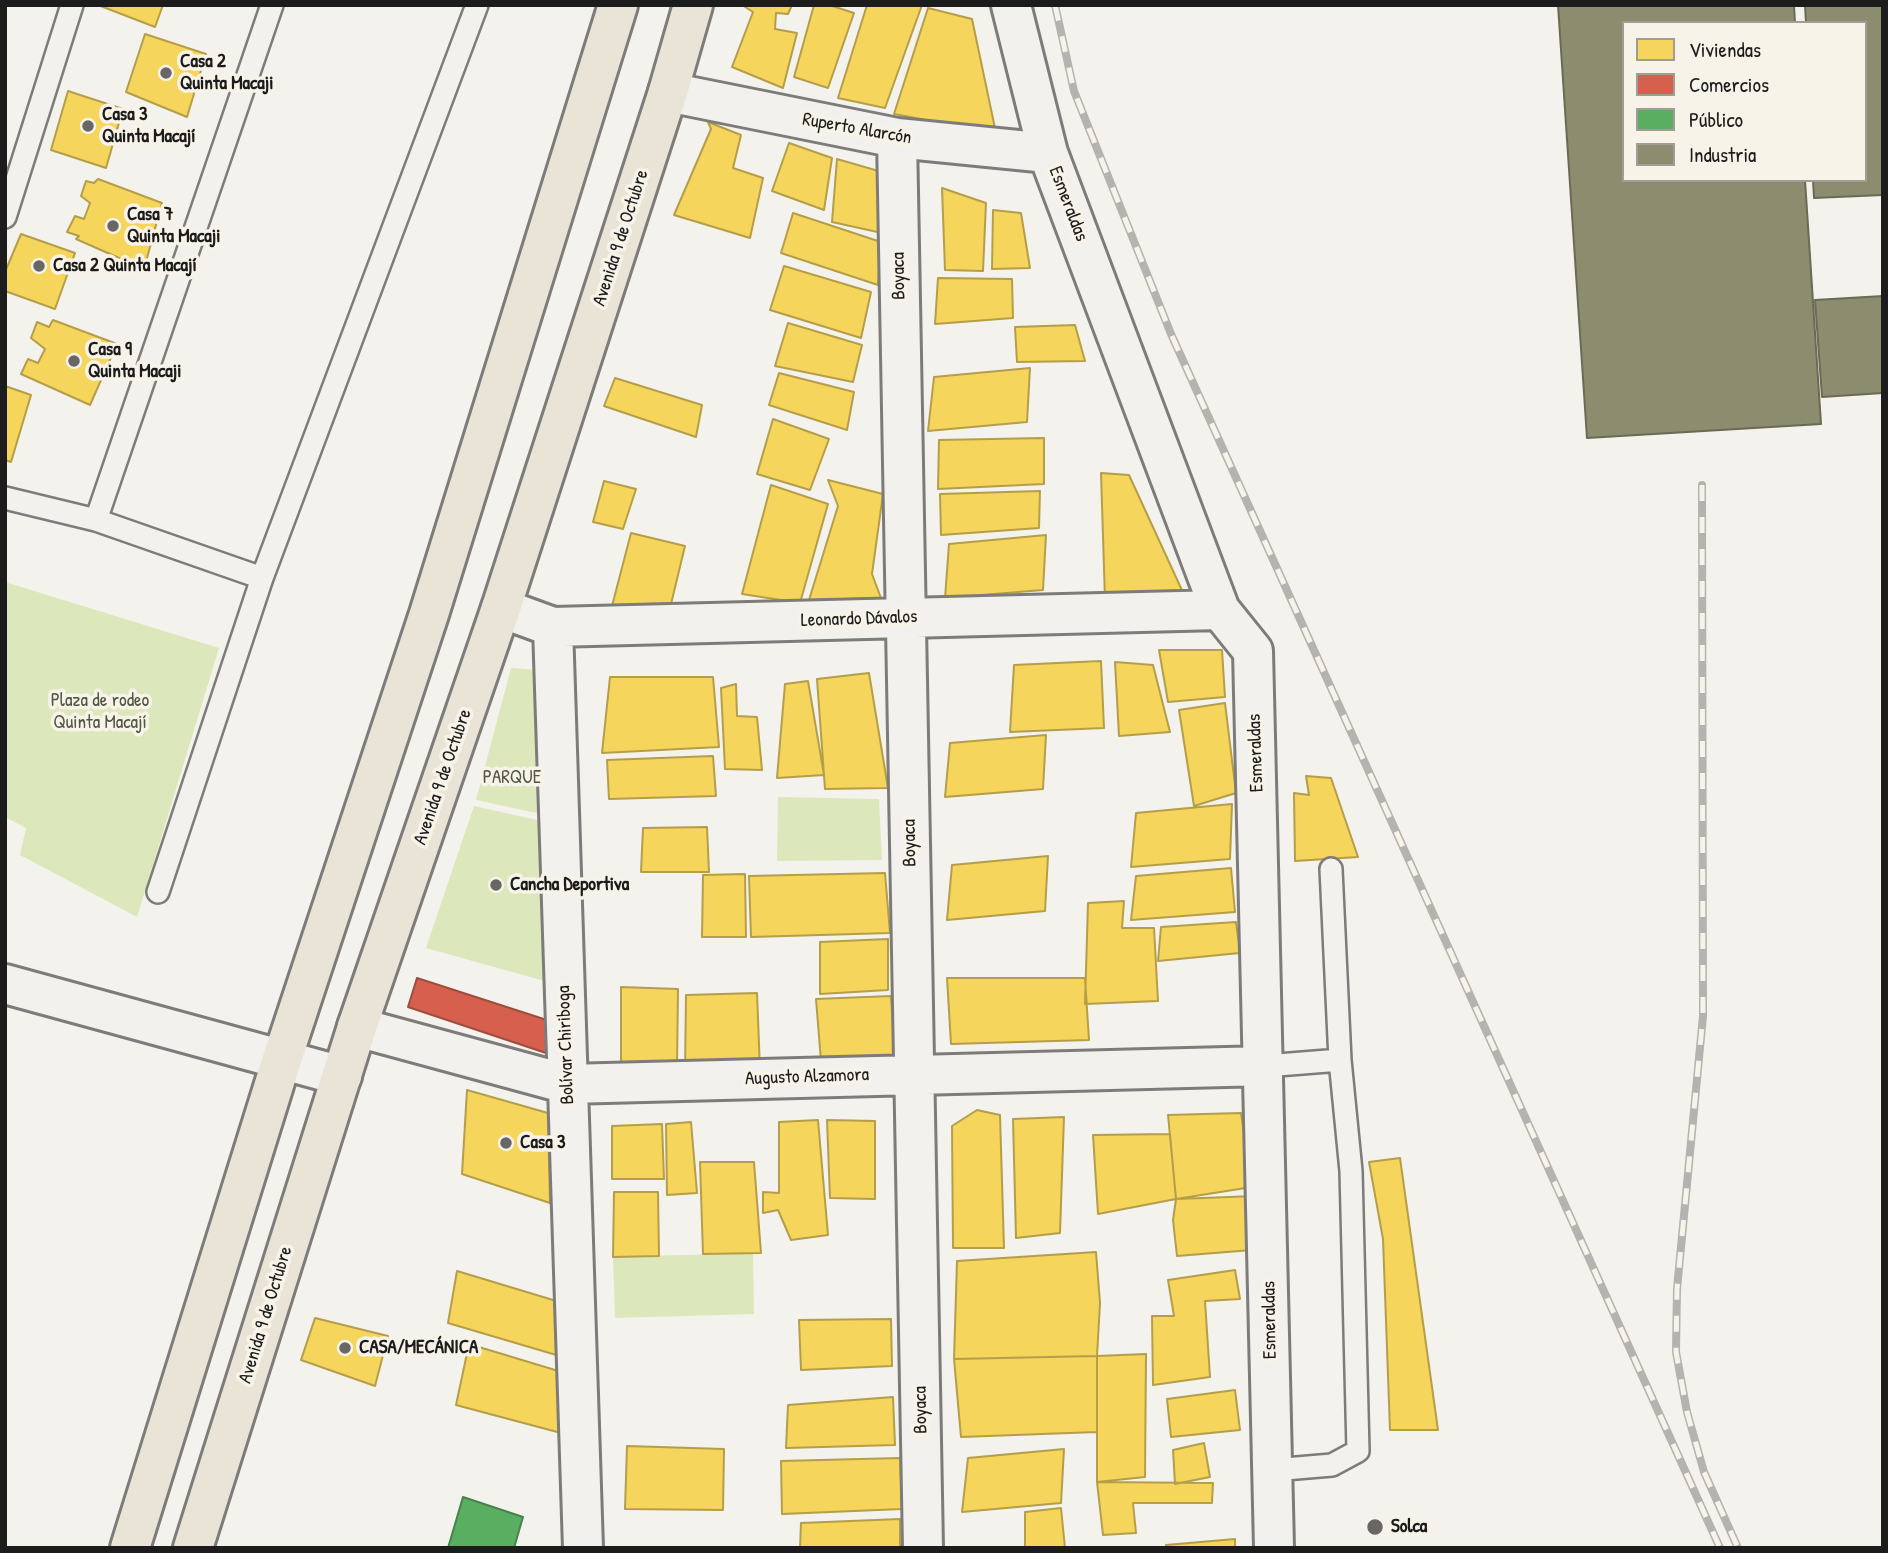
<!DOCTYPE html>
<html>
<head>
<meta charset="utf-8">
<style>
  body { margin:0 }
  #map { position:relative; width:1888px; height:1553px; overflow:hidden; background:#f4f2ec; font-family:"Patrick Hand",sans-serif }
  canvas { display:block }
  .frame { position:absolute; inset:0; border:7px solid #1c1c1c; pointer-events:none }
  .legend { position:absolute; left:1622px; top:21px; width:245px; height:161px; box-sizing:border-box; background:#f7f3e8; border:2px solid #9f9d96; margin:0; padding:9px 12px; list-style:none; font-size:21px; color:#1c1c1c }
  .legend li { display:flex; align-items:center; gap:14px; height:35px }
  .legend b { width:35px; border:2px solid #9f9d96 }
</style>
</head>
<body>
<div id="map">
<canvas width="1888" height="1553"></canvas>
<div class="frame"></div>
<ul class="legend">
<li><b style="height:19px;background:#f6d55c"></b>Viviendas</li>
<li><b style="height:19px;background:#d6604d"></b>Comercios</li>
<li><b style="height:19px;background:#5aae61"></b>Público</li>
<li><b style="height:19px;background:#8c8c6e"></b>Industria</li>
</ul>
</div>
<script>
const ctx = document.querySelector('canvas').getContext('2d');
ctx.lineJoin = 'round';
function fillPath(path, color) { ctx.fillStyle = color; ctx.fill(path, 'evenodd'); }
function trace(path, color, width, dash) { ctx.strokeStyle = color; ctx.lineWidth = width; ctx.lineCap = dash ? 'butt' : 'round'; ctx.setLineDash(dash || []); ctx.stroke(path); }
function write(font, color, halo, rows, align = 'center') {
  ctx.font = font + ' "Patrick Hand",sans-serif'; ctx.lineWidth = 7; ctx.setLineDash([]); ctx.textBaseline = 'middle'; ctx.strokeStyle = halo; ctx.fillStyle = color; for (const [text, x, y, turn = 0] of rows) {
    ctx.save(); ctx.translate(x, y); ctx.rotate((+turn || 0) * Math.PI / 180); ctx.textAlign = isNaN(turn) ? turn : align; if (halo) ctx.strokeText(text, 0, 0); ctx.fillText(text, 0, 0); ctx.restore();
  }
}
const green = new Path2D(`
  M5,582L219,648L137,917L20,855L26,828L5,817Z
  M511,668L538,670L541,814L476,800Z
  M778,797L879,799L882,860L777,861Z
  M474,806L542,821L548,982L426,948Z
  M753,1253L754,1314L615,1318L613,1257Z`);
const homes = new Path2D(`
  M98,5H163L155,27Z
  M742,5H792L788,14L776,13L775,29L797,33L783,88L732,67L753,12Z
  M814,5H829L854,13L828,88L794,77Z
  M867,5H922L885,108L838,98Z
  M928,8L972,19L996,133L894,114Z
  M145,34L206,54L187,117L126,92Z
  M68,91L123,109L106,168L51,150Z
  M708,122L741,135L733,168L763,178L750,238L674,215L711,129Z
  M789,143L832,158L824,210L772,191Z
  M837,159L882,172V233L832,222Z
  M98,179L162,203L144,269L76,239L79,236L67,232L75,216L84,219L90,203L81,196L86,181L94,183Z
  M942,188L986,203L983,271L945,270Z
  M993,210L1021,213L1030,268L992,269Z
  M793,213L881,242L878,285L781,253Z
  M21,234L75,253L55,309L5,291V272Z
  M784,266L871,292L861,338L770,310Z
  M938,278L1012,279L1013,318L935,324Z
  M53,320L117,344L90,405L21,374L28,359L38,363L45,349L31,338L37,322L49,327Z
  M788,323L862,345L853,382L775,366Z
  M1075,325L1085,361L1017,362L1015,327Z
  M1030,368L1027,422L928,431L934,377Z
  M779,373L854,392L847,430L769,405Z
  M615,378L702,405L696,437L604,406Z
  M5,386L31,395L11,462L5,460Z
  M773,419L829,439L810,490L757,474Z
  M1044,438V484L938,489L939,440Z
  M1101,473L1129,475L1186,599L1105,600Z
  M828,480L883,494L872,574L881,598L809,600L838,506Z
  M604,481L636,489L623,529L593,522Z
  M771,485L828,504L800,603L742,594Z
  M1040,491L1039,528L941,535L940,494Z
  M631,533L685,546L671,604L612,606Z
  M1046,535L1043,590L945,598L949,544Z
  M1159,650H1222L1225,697L1168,702Z
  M1101,661L1104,728L1010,732L1014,665Z
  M1115,662L1153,665L1170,732L1119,736Z
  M869,673L888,788L825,789L817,679Z
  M610,677H713L719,747L602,753Z
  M808,681L824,775L777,778L785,684Z
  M736,684L737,716L757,717L762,770L725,769L721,688Z
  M1225,703L1236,793L1194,806L1179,710Z
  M1046,735L1043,789L945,797L950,743Z
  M713,756L716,796L609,799L607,760Z
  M1306,776L1331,778L1358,857L1295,861L1294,793L1309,795Z
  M1232,804L1230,859L1131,867L1136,813Z
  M707,827L709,872H641L643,828Z
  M1048,856L1045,911L947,920L952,865Z
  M1231,868L1235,912L1131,920L1136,876Z
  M885,873L890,933L751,937L749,876Z
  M745,874L746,937H702L703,875Z
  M1124,901L1122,928H1154L1158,1001L1085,1004L1088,903Z
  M1236,922L1240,953L1158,961L1161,927Z
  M888,939V990L820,994V942Z
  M947,978H1085L1089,1040L951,1044Z
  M621,987L678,989L677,1066H621Z
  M757,993L760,1070L685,1071L686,995Z
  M891,996L895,1060L821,1061L816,999Z
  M467,1090L548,1113L550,1203L462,1174Z
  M977,1110L1000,1115L1004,1248H953L952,1126Z
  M1241,1113L1252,1187L1176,1199L1168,1115Z
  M1064,1117L1060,1233L1016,1238L1013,1119Z
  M818,1120L828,1235L791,1240L778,1210L763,1213V1192L779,1193V1122Z
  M827,1120L875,1121V1199L830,1198Z
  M691,1122L697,1193L667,1195L666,1124Z
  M662,1124L664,1179H612V1126Z
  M1170,1134L1176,1199L1098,1214L1093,1135Z
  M1400,1158L1438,1430H1390L1383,1239L1369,1162Z
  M700,1162H754L761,1253L703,1254Z
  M614,1192H658L659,1256L613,1257Z
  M1255,1196L1252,1250L1177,1256L1173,1220L1176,1199Z
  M1096,1252L1100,1303L1097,1356L954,1359L957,1261Z
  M1235,1270L1240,1299L1205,1301L1210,1377L1153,1385L1152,1316H1174L1168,1280Z
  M457,1271L563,1303V1357L448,1323Z
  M315,1318L388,1336L375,1386L301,1360Z
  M891,1319L892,1366L801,1370L799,1320Z
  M469,1344L575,1376L576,1437L456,1405Z
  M1146,1354L1145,1477L1097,1482V1356Z
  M1097,1356V1432L961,1437L954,1359Z
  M1235,1390L1240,1430L1171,1437L1167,1399Z
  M893,1397L895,1445L786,1448L788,1405Z
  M1204,1443L1210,1477L1175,1484L1173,1450Z
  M627,1446L724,1449L723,1510L625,1509Z
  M1064,1449L1061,1503L962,1512L968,1458Z
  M900,1458L902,1509L782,1514L781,1461Z
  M1097,1482L1213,1483L1212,1503H1133L1136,1533L1103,1535Z
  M1061,1508L1065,1548H1025V1512Z
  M900,1519V1548H800L801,1523Z
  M1235,1539V1548H1166V1545Z`);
const shops = new Path2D(`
  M417,978L553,1022L552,1055L408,1007Z`);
const public = new Path2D(`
  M463,1497L523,1517L514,1548H448Z`);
const industry = new Path2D(`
  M1558,5H1794L1795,23H1624V180H1805L1821,424L1587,438Z
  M1805,5H1883V195L1814,198L1813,180H1865V23H1806Z
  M1883,296V393L1822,397L1815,300Z`);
const service = new Path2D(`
  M5,217L72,5
  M5,498L96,520L262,578
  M96,520L272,5
  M158,892L262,578L477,5
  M1265,1066L1340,1060
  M1273,1470L1332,1465L1358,1451L1351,1171L1340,1060L1331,869`);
const minor = new Path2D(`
  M1011,5L1048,153L1220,610L1253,651L1274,1548
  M668,92L897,138L1048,153
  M897,138L923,1548
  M501,608L553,627L1220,610
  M553,627L583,1548
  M357,1027L567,1084L1265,1066`);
const tertiary = new Path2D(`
  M5,984L342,1076`);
const primary = new Path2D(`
  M130,1548L282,1059L429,614L618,5
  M193,1548L357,1027L501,608L668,92L693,5`);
const rail = new Path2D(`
  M1055,5L1074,91L1171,334L1720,1548
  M1702,485L1703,1016L1677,1289L1676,1352L1687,1412L1704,1472L1738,1548`);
const markers = [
  [166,73,7,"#686765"],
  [88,126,7,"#686765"],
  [113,226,7,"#686765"],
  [39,266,7,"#686765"],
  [74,361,7,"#686765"],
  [496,885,7,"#686765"],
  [506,1143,7,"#686765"],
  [345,1348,7,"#686765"],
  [1375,1527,9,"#686765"]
];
const poiNames = [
  ["Casa 2",180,62],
  ["Quinta Macaji",180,84],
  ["Casa 3",102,115],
  ["Quinta Macají",102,137],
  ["Casa 7",127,215],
  ["Quinta Macaji",127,237],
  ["Casa 2 Quinta Macají",53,266],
  ["Casa 9",88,350],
  ["Quinta Macaji",88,372],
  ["Cancha Deportiva",510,885],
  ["Casa 3",520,1143],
  ["CASA/MECÁNICA",359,1348],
  ["Solca",1391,1527]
];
const streetNames = [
  ["Ruperto Alarcón",857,129,10],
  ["Esmeraldas",1068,204,69],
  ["Avenida 9 de Octubre",621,238,-72],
  ["Boyaca",899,276,-91],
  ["Leonardo Dávalos",859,619,-2],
  ["Esmeraldas",1256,753,-92],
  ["Avenida 9 de Octubre",443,777,-71],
  ["Boyaca",910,843,-91],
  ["Bolívar Chiriboga",566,1045,-92],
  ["Augusto Alzamora",807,1077,-2],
  ["Avenida 9 de Octubre",266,1315,-73],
  ["Esmeraldas",1270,1320,-91],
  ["Boyaca",921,1410,-91]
];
const parkNames = [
  ["Plaza de rodeo",100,701],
  ["Quinta Macají",100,723],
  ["PARQUE",512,778]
];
fillPath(green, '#dce8bc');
fillPath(homes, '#f6d55c');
trace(homes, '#b59e49', 2);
fillPath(shops, '#d6604d');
trace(shops, '#9e4c3e', 2);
fillPath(public, '#5aae61');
trace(public, '#47824c', 2);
fillPath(industry, '#8c8c6e');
trace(industry, '#6a6a55', 2);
trace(service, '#7d7c7a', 26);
trace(minor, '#7d7c7a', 44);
trace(tertiary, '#7d7c7a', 44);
trace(primary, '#7d7c7a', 44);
trace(service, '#f2f1ed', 21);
trace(minor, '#f2f1ed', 38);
trace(tertiary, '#f2f1ed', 38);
trace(primary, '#e9e4d6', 38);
trace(rail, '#b4b3b0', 8);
trace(rail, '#f7f3e8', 5, [16]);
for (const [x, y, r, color] of markers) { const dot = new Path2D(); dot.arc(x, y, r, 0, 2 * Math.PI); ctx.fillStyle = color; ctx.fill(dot); trace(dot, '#f7f3e8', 2.5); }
write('bold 19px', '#1c1c1c', '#f7f3e8', poiNames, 'left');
write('19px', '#1c1c1c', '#f7f3e8', streetNames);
write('19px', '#505640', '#f7f3e8', parkNames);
</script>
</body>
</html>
